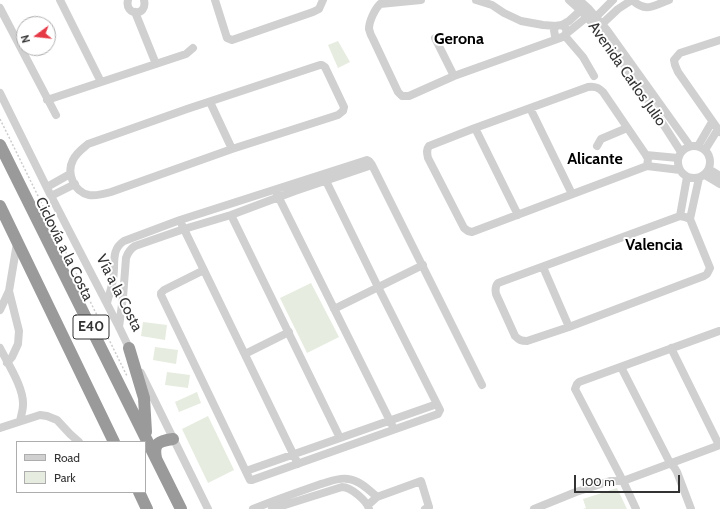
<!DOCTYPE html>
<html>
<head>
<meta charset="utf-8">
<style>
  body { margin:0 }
  #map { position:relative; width:720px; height:509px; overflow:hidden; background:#fff; font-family:Cabin,sans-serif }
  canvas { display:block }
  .legend { position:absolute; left:16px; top:441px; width:130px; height:52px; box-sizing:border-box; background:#fff; border:1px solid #adadad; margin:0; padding:5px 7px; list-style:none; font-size:12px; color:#333 }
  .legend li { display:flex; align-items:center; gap:8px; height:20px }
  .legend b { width:20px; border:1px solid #adadad }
  .north { position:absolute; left:16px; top:16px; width:40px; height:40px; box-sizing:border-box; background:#fff; border:1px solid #adadad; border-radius:50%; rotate:255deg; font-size:11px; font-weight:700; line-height:16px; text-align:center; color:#333 }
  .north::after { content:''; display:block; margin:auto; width:14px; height:18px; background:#e63946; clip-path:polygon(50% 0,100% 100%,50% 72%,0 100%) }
  .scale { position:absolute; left:574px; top:475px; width:106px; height:18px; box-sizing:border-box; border:2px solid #333; border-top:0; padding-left:5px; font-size:12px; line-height:14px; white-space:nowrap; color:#333; -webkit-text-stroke:3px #fff; paint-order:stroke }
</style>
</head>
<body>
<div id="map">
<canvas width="720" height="509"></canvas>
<ul class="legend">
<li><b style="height:5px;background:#d0d0d0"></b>Road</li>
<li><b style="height:11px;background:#e6ecdf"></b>Park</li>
</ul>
<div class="north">N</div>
<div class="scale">100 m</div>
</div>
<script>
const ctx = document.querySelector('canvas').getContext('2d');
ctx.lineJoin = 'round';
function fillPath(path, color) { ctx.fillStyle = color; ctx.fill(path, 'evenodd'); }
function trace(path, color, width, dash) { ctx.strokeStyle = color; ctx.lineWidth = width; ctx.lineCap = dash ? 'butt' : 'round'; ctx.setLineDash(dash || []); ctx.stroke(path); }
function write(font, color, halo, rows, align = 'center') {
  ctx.font = font + ' Cabin,sans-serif'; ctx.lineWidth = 4; ctx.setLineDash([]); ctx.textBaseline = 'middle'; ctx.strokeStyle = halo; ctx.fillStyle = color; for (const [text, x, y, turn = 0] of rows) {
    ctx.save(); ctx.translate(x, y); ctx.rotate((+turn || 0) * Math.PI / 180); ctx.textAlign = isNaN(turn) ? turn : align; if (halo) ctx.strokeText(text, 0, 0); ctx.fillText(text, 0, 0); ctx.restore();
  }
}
const green = new Path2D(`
  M338,41L350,62L338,68L328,45Z
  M311,283L339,337L307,353L280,298Z
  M143,322L167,325L165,340L141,336Z
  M155,347L178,350L176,364L153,360Z
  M167,372L190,375L188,388L165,385Z
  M197,392L201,403L179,412L175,402Z
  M208,416L234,470L208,483L182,429Z
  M617,488L627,509H583L586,508L583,499Z`);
const path = new Path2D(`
  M0,119L127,376`);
const minor = new Path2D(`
  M60,0L101,82
  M128,0C124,16 148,17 144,0
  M215,0L227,38L232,40L313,12L319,9L323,0
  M421,0L380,4C375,9 369,21 369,29C370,33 371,36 373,39L398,92L402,96H409L454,76L563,37
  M476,0L492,5L504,13L521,21L543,25L556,26C567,22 571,36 559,38L555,36L554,30L556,26
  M569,0C595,22 614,50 633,78C649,102 665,127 681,152
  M579,0L589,9L607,30L690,146
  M632,0C647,13 652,6 669,0
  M0,8L56,115
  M135,12L156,64
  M596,17L613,0
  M602,24L618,9L632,0
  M562,25L569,21L581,10
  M566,34L587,17
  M565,36L583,57L594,76
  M435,38L454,76
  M720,40L680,53L674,60L675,65L678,72L720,132
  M320,65H322L325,67L344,107L343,111L338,115L232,149L111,192C104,194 96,196 89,195C74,192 66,173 73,160C76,153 82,149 88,144L187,109Z
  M0,93L51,196L119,327L131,352
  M47,100L186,54L193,48
  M210,102L232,149
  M530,108L572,194
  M475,128L518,215
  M678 162a16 16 0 1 1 32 0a16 16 0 1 1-32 0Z
  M597,146L601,139L627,128
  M698,146L712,122
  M705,150L718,129
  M646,155L678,158
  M647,166L648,159L646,155L603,92C598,87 594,86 588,87L475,128L429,146C426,150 427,153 428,158L464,228L468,231L472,232L647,166L680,170
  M709,169L720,176
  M705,175L720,184
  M47,187L70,174
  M277,194L394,429
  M51,196L75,184
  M231,215L340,438
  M680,216L687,177
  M690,219L685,217L680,216L498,283C495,286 495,289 496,294L515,336C519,340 521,341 527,341L569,327L704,276L707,274L710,268L690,219L699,178
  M182,225L298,464
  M543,267L569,327
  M204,270L164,290L161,293V295L250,480H252L438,414L440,410L437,404L378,287L326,181
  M107,303C109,295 112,287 113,279C116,265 110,250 124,241L180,220L367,160L369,161L372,165L482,385
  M334,309L423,265
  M0,310L9,291
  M119,327L123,297L126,258C128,252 130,249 135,246L184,229L231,215L295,191L372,165
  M0,348C8,364 24,388 23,405C23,410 21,416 20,421
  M671,348L719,445
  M245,354L289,332
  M7,363L12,357L18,344L19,331L9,291L17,243
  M621,367L670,463L674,467L677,472L691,509
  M141,373L208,509
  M0,428L40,415L47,416L57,420L70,434L79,442
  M246,471L437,404
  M368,505L377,497L421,481L429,507L425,509
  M253,509C275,500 298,492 321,484C329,482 339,477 348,479C359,480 369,490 377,497
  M272,509L342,487C351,487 367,501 369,509
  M534,509L576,492L610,481H623L720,445
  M636,509L623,481L575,389L577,384L579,382L719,331H720`);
const highway = new Path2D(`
  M0,145L181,509
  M0,206L114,442
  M129,348L144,398L146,432
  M156,458C153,443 159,441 173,439
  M139,492L147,509`);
const shields = [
  [91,327,36]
];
const shieldNames = [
  ["E40",91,327]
];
const streetNames = [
  ["Avenida Carlos Julio",627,74,55],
  ["Ciclovía a la Costa",64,249,64],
  ["Vía a la Costa",119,293,63]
];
const neighbourhoodNames = [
  ["Gerona",459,39],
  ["Alicante",595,159],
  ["Valencia",654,245]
];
fillPath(green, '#e6ecdf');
trace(path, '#cdcdcd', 1.5, [2, 2]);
trace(minor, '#d0d0d0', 8);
trace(highway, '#9a9a9a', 12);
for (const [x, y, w] of shields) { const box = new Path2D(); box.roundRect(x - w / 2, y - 12, w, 24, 3); ctx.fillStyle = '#fff'; ctx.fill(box); trace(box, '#333', 1); }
write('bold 14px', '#333', null, shieldNames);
write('15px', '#333', '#fff', streetNames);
write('bold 16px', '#000', '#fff', neighbourhoodNames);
</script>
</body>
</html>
